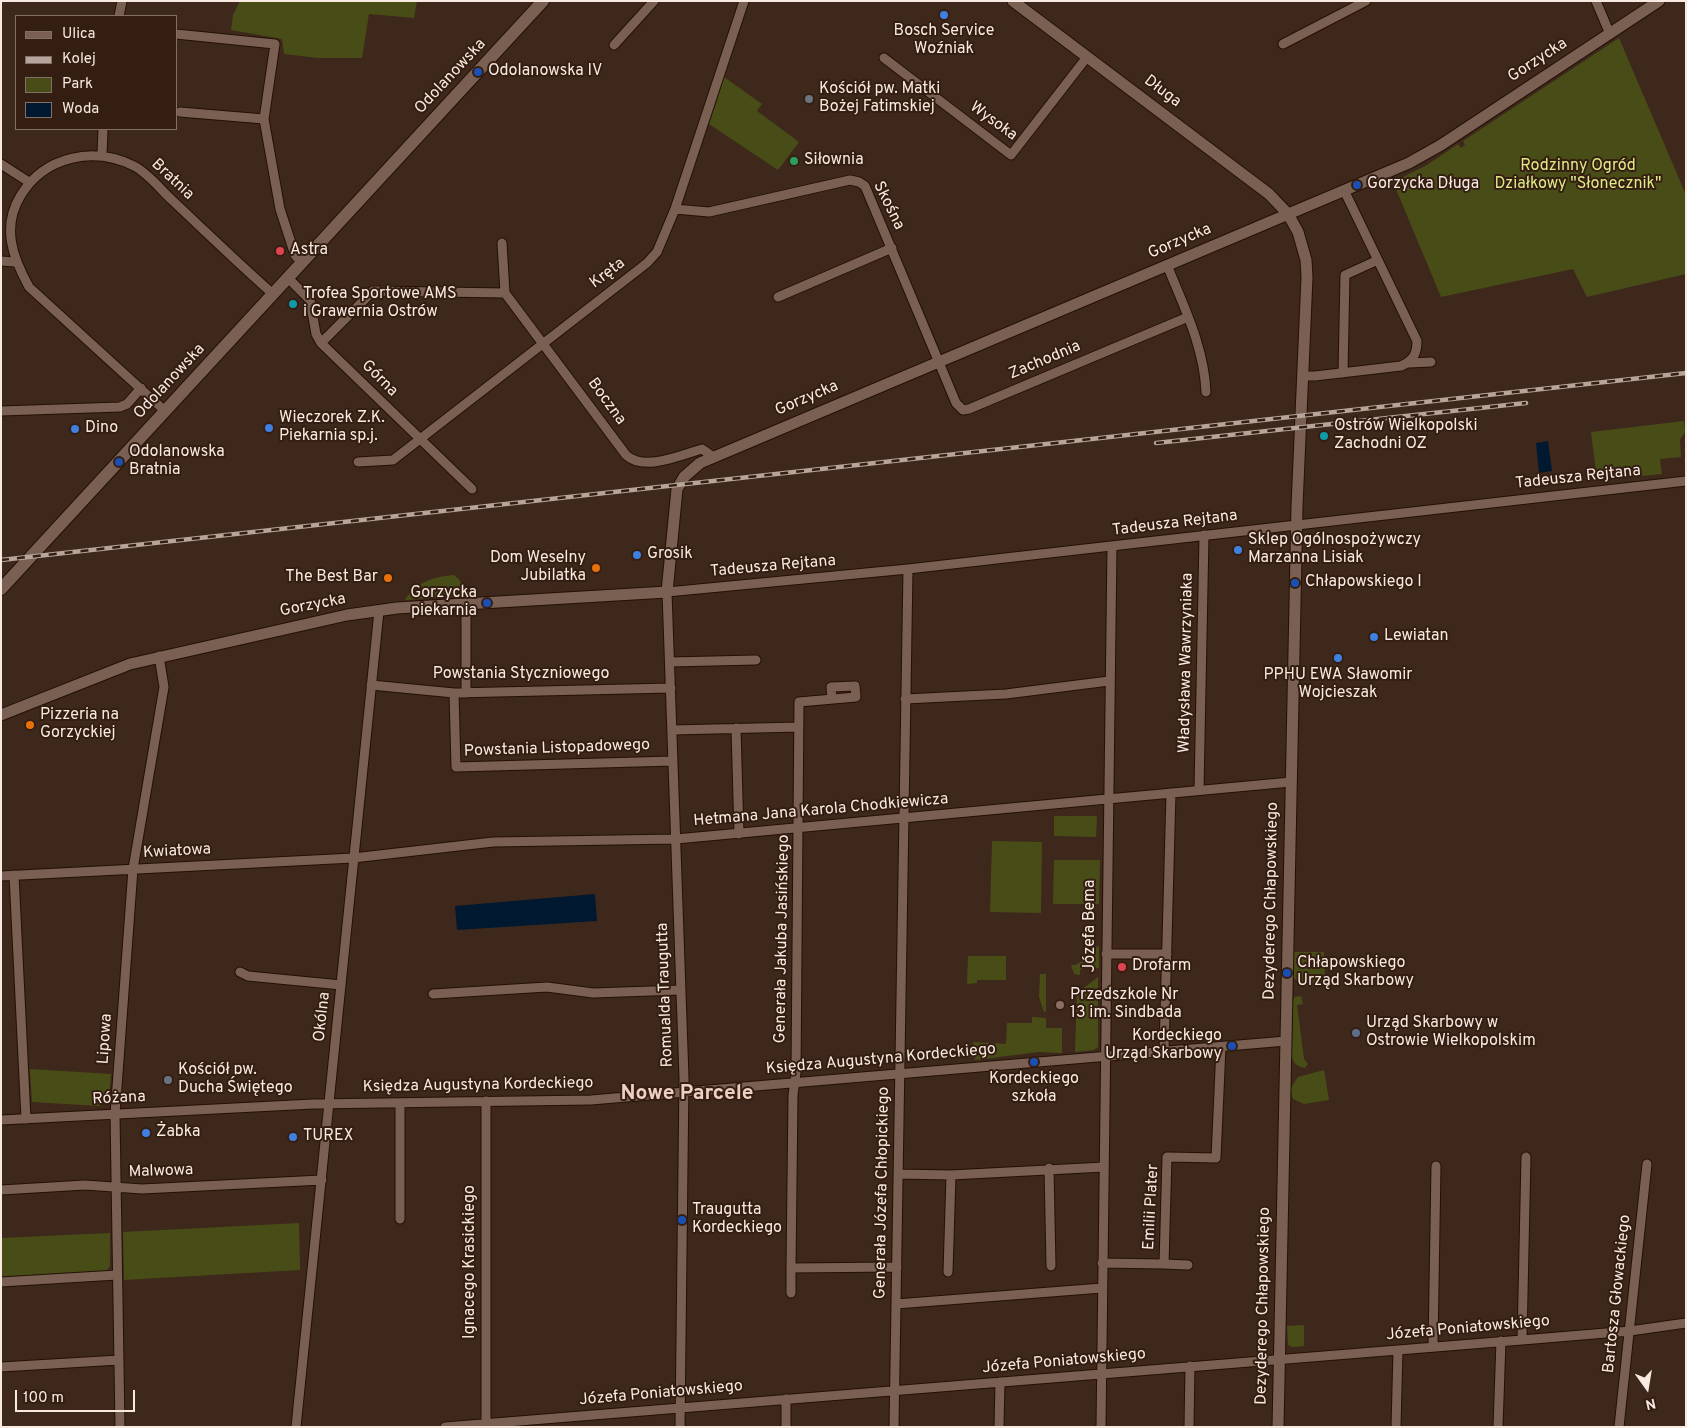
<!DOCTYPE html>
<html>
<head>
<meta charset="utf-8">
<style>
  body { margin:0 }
  #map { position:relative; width:1687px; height:1428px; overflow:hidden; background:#3e281c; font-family:Overpass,sans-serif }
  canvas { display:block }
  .frame { position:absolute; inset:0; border:2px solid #f8e9e1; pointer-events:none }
  .legend { position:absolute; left:15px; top:15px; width:162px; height:115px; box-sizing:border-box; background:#341e12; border:1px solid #826f65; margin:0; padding:6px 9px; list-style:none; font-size:15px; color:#f8e9e1 }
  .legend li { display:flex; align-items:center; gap:10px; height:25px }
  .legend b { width:25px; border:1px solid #826f65 }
  .north { position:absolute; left:1622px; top:1363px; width:50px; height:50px; -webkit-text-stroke:4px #341e12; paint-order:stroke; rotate:167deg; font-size:14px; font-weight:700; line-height:20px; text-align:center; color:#f8e9e1 }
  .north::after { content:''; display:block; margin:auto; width:18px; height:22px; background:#f8e9e1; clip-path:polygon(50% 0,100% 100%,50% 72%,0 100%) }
  .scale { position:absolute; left:15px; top:1390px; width:120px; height:22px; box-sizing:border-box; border:2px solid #f8e9e1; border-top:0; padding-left:6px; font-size:15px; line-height:18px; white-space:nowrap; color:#f8e9e1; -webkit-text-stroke:4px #341e12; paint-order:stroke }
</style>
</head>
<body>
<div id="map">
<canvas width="1687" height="1428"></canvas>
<div class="frame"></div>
<ul class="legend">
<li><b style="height:6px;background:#7a6053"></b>Ulica</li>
<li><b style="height:6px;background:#b7a59c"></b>Kolej</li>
<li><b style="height:14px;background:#484d17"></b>Park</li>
<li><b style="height:14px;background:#001930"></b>Woda</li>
</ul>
<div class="north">N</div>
<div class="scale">100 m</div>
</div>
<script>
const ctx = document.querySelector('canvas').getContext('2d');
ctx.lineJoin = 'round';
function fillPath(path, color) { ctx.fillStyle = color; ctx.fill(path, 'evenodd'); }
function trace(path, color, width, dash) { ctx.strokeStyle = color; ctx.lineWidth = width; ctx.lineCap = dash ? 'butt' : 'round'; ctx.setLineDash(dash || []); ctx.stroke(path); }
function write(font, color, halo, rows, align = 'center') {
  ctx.font = font + ' Overpass,sans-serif'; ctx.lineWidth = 4; ctx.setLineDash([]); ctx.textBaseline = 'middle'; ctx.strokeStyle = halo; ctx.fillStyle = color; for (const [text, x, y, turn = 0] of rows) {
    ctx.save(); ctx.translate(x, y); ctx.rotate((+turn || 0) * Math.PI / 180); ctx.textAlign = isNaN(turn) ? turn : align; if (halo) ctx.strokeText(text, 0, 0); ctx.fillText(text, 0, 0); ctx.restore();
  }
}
const green = new Path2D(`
  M240,1H417L414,18L369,14L362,58H318L284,54L282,39L231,30L233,15Z
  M1619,38L1686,195V274L1587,297L1573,269L1441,297L1393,182L1427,165L1458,144L1461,148L1465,145L1463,141Z
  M724,77L762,104L757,111L799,142L778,170L709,124Z
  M1684,421L1685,432L1680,440L1681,457L1660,459L1662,474L1597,480L1591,432Z
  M454,575C461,581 466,587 461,596L405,600C415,583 435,576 454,575Z
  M1054,816H1097L1096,837L1054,836Z
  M992,841L1042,842L1041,913L990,912Z
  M1054,860H1100L1099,904H1053Z
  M1099,946V968L1094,969V963L1080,970V975L1074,974L1071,965H1075L1094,955L1095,947Z
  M1294,952H1324L1325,979C1316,991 1302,988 1293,977Z
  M968,956H1006V980H977V983L967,984Z
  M1040,974H1046V1012H1044L1039,997Z
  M1098,977V1047L1094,1050L1075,1052L1077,993Z
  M1301,996L1303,1004L1297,1005L1304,1059L1308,1064L1305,1068C1293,1066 1291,1058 1290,1048L1292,1047L1293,1000L1294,997Z
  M1032,1017L1046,1018V1028H1062V1053L1039,1052L975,1060L973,1042L1006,1044L1007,1023H1032Z
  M30,1069L111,1074L109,1100L99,1106L32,1102Z
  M1324,1070L1329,1100L1304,1104L1293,1099L1290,1089L1298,1077Z
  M299,1223L300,1270L124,1280L123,1232Z
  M110,1233V1265L107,1271L1,1277V1238Z
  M1304,1325V1346L1292,1347L1288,1345L1287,1326Z`);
const water = new Path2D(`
  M1548,441L1552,471L1539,473L1536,443Z
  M595,894L597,921L457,930L455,906Z`);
const minor = new Path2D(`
  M1596,1L1610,34
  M119,16L122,1
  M176,34L275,44L264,119L280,209L295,255L302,263
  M1283,44L1366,1
  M614,45L654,1
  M884,58L1011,155L1087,57
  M180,112L264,119
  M102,155L103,129
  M1,164L29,182
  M675,209L709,212L850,180L859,182L865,186L956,403L963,410L969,409L1188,317
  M502,243L505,293
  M1,261L15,262
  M1167,265C1184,307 1204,347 1206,392
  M288,278L310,300L316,334L321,343L472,489
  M778,297L892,248
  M321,343L373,291L505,293L626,455C644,472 681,455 702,449L712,456
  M1409,363L1431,362
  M1343,373L1345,275L1378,260
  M1302,376H1315L1401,366C1413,361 1417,354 1417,341L1344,190
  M1,411L120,407L127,404L141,388
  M165,411L29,287C13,258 1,227 21,195C45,156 94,146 134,166C148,173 161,190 173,201C206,232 239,264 273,294
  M358,462L393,460L647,263L657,252L675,209L744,1
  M670,662L756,660
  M371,685L454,693L671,688
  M454,693L456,767L673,761
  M466,693V604
  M832,699L831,687L855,686L856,697L799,702L796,1073L793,1095L791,1268L897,1267
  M905,699L1006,694L1109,681
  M736,728L739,834
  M672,730L799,727
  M1199,790L1204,535
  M14,875L26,1119
  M1,876L353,858L493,842L676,839L1291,782
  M1106,954H1167
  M240,972L248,976L341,985
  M433,994L547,987L593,993L681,990
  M1164,1051L1171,793
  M486,1101V1423
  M400,1103V1219
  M1,1120L313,1104L591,1100L1286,1041
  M1049,1168L1051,1266
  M898,1174L951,1175L1104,1167
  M1,1190L85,1185L142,1189L322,1180
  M1102,1263L1164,1264L1167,1157L1216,1158L1221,1047
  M1164,1264L1188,1265
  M948,1272L951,1175
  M1,1282L117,1275
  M791,1293V1268
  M896,1304L1102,1288
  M1522,1340L1526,1157
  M1433,1347L1436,1166
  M1,1367L119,1360
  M120,1427L115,1114L133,869L164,687L159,656
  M296,1427L379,611
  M445,1427L1522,1340L1630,1331L1686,1323
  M680,1427L684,1078L667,592L908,569L1686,481
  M786,1427V1399
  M894,1427L908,569
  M999,1427L1000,1382
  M1101,1427L1112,546
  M1189,1427L1190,1366
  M1396,1427L1398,1350
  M1498,1427L1501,1341
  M1619,1427L1647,1164`);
const tertiary = new Path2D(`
  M1013,1L1269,194L1288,214L1298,232L1306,260L1307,277L1297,506L1278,1427
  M1,715L130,664L347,615L397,608L667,592L677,489L684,477L700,463L1409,163L1441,145L1659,1`);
const secondary = new Path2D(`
  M1,589L543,1`);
const rail = new Path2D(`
  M1156,443L1526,403
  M1,560L1686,373`);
const markers = [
  [944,15,5,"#3f7fe0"],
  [478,72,5,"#1a4fb4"],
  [809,99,5,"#6b7280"],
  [794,161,5,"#2e9e5b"],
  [1357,185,5,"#1a4fb4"],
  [280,251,5,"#e0444e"],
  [293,304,5,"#0f9aa8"],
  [269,428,5,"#3f7fe0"],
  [75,429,5,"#3f7fe0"],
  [1324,436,5,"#0f9aa8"],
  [119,462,5,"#1a4fb4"],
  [1238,550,5,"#3f7fe0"],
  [637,555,5,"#3f7fe0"],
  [596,568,5,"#e8710a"],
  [388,578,5,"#e8710a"],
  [1295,583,5,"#1a4fb4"],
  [487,603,5,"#1a4fb4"],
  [1374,637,5,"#3f7fe0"],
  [1338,658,5,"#3f7fe0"],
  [30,725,5,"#e8710a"],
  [1122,967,5,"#e0444e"],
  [1287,973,5,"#1a4fb4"],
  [1060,1005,5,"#8d6e63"],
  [1356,1033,5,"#5c6f8a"],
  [1232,1046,5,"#1a4fb4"],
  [1034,1062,5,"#1a4fb4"],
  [168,1080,5,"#6b7280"],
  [146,1133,5,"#3f7fe0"],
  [293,1137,5,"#3f7fe0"],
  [682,1220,5,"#1a4fb4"]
];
const poiNames = [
  ["Bosch Service",944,32,"center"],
  ["Woźniak",944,50,"center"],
  ["Odolanowska IV",488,72],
  ["Kościół pw. Matki",819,90],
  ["Bożej Fatimskiej",819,108],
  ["Siłownia",804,161],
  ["Gorzycka Długa",1367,185],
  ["Astra",290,251],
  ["Trofea Sportowe AMS",303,295],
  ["i Grawernia Ostrów",303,313],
  ["Wieczorek Z.K.",279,419],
  ["Piekarnia sp.j.",279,437],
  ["Ostrów Wielkopolski",1334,427],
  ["Zachodni OZ",1334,445],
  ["Dino",85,429],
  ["Odolanowska",129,453],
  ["Bratnia",129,471],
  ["Sklep Ogólnospożywczy",1248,541],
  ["Marzanna Lisiak",1248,559],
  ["Grosik",647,555],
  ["Dom Weselny",586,559,"right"],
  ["Jubilatka",586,577,"right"],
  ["The Best Bar",378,578,"right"],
  ["Chłapowskiego I",1305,583],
  ["Gorzycka",477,594,"right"],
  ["piekarnia",477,612,"right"],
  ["Lewiatan",1384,637],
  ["PPHU EWA Sławomir",1338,676,"center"],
  ["Wojcieszak",1338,694,"center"],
  ["Pizzeria na",40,716],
  ["Gorzyckiej",40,734],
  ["Chłapowskiego",1297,964],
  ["Urząd Skarbowy",1297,982],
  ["Drofarm",1132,967],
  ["Przedszkole Nr",1070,996],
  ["13 im. Sindbada",1070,1014],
  ["Urząd Skarbowy w",1366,1024],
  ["Ostrowie Wielkopolskim",1366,1042],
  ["Kordeckiego",1222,1037,"right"],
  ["Urząd Skarbowy",1222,1055,"right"],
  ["Kościół pw.",178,1071],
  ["Ducha Świętego",178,1089],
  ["Kordeckiego",1034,1080,"center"],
  ["szkoła",1034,1098,"center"],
  ["Żabka",156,1133],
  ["TUREX",303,1137],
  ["Traugutta",692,1211],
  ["Kordeckiego",692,1229]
];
const streetNames = [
  ["Gorzycka",1538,61,-33],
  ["Odolanowska",451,77,-47],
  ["Długa",1162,92,37],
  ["Wysoka",993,122,36],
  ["Bratnia",172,180,43],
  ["Skośna",888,206,64],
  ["Gorzycka",1180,242,-23],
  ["Kręta",608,274,-37],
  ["Zachodnia",1045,361,-23],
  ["Górna",379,379,45],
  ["Odolanowska",170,382,-47],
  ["Gorzycka",807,399,-23],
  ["Boczna",606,402,54],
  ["Tadeusza Rejtana",1578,478,-6],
  ["Tadeusza Rejtana",1175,524,-7],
  ["Tadeusza Rejtana",773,567,-5],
  ["Gorzycka",313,606,-11],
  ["Władysława Wawrzyniaka",1187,663,-89],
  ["Powstania Styczniowego",521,675],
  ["Powstania Listopadowego",557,749,-2],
  ["Hetmana Jana Karola Chodkiewicza",821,811,-5],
  ["Kwiatowa",177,852,-3],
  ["Dezyderego Chłapowskiego",1272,901,-89],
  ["Józefa Bema",1091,926,-90],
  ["Generała Jakuba Jasińskiego",783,939,-89],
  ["Romualda Traugutta",666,995,-92],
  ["Okólna",323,1017,-84],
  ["Lipowa",106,1039,-86],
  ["Księdza Augustyna Kordeckiego",881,1060,-5],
  ["Księdza Augustyna Kordeckiego",478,1086,-1],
  ["Różana",119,1099,-3],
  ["Malwowa",161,1172,-2],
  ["Generała Józefa Chłopickiego",883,1193,-89],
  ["Emilii Plater",1152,1207,-87],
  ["Ignacego Krasickiego",471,1262,-90],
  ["Bartosza Głowackiego",1618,1294,-84],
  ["Dezyderego Chłapowskiego",1264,1306,-89],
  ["Józefa Poniatowskiego",1468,1329,-5],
  ["Józefa Poniatowskiego",1064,1362,-5],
  ["Józefa Poniatowskiego",661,1394,-5]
];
const parkNames = [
  ["Rodzinny Ogród",1578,167],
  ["Działkowy \"Słonecznik\"",1578,185]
];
const districtNames = [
  ["Nowe Parcele",687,1095]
];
fillPath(green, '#484d17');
fillPath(water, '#001930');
trace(minor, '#241005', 11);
trace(tertiary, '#241005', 13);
trace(secondary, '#241005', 14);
trace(minor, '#7a6053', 9);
trace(tertiary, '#7a6053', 11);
trace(secondary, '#7a6053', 12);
trace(rail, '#b7a59c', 4.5);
trace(rail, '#341e12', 2.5, [8]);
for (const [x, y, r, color] of markers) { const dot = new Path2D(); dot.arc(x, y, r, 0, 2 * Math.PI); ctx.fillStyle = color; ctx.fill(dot); trace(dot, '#341e12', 2); }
write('16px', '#f8e9e1', '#341e12', poiNames, 'left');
write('16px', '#f8e9e1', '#341e12', streetNames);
write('16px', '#dfeb84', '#341e12', parkNames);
write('bold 21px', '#eed0c1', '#341e12', districtNames);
</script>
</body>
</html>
